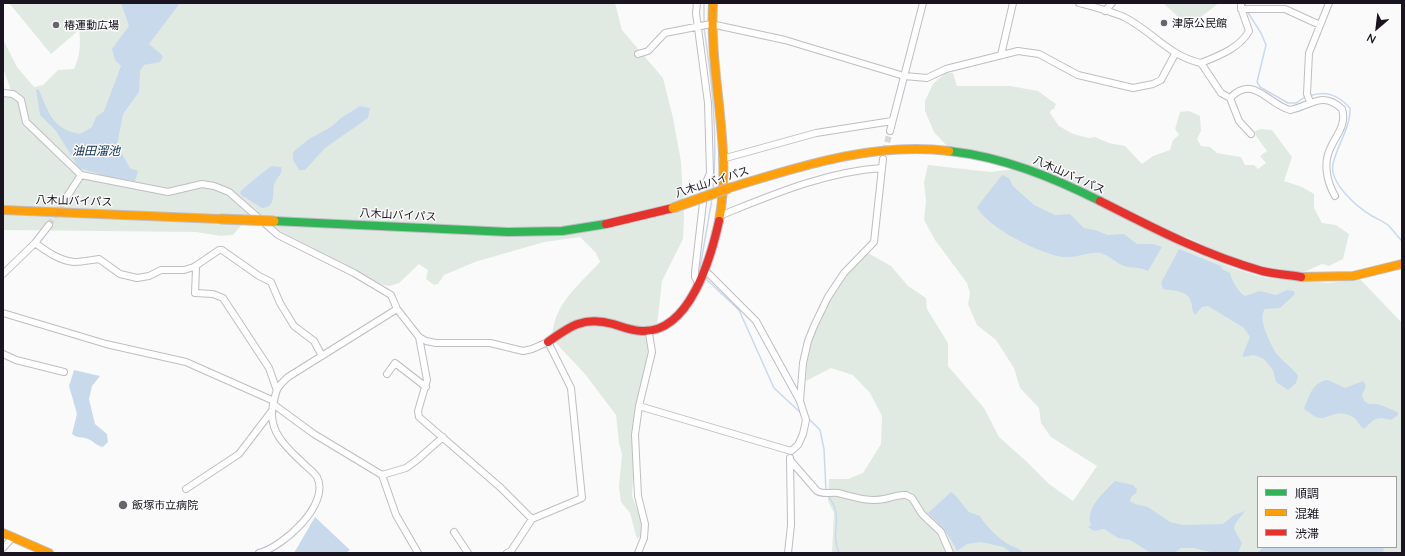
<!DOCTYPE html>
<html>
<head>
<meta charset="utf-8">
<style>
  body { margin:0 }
  #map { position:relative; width:1405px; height:556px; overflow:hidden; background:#fafafa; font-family:Lato,"Noto Sans JP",sans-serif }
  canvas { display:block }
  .frame { position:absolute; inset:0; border:4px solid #19141f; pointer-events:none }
  .legend { position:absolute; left:1257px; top:476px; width:140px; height:72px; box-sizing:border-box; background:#fafafa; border:1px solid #a09ea2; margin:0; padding:5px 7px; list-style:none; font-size:12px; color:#19141f }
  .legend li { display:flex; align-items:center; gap:8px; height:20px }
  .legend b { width:20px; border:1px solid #a09ea2 }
  .north { position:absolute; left:1357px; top:8px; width:40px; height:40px; -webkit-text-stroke:3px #fafafa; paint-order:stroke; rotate:208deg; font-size:11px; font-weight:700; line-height:16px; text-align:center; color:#19141f }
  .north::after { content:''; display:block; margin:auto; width:14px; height:18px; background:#19141f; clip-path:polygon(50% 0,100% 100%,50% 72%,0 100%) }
</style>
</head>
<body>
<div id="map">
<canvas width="1405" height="556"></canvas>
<div class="frame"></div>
<ul class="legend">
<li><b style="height:5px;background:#30b455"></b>順調</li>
<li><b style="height:5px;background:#ff9f0a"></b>混雑</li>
<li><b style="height:5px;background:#e5322d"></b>渋滞</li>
</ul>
<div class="north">N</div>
</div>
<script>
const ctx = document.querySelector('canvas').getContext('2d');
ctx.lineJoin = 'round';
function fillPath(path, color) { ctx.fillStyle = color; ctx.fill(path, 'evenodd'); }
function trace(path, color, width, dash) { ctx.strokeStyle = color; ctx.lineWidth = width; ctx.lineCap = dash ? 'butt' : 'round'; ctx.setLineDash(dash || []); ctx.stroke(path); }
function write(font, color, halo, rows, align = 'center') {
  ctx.font = font + ' Lato,"Noto Sans JP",sans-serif'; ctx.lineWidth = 3; ctx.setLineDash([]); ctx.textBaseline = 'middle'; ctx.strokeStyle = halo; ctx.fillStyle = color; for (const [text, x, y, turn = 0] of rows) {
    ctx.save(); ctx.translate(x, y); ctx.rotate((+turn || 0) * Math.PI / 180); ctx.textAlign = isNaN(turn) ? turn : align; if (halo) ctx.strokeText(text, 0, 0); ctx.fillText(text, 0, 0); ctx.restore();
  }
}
const green = new Path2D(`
  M9,3H615L622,30L663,78L673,118L681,162L684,217L683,239L662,281L657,326L653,332L637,405L632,496L643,524L642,535L637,539L630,513L621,502L619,487L622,454L619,443L616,415L585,374L552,339C553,304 578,286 600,262L596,253L580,237L544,242L475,262L444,275L438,284L434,285L426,279L428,270L419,264L399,283L390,286L383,285L283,233L274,227L267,217L251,214L233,235L221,236L196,232L3,230V97L13,96L3,68V39L17,67L34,87L43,85L58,70L74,69C80,56 81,43 79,30L51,54Z
  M1163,3H1219L1192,24H1186Z
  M945,73H953L957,86H1010L1038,91L1056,104L1054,109L1051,110L1050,113L1059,126L1073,134L1089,138L1095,137L1109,143L1125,146L1142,164L1153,156L1170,150L1173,140L1179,135L1175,129L1180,112L1189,111L1200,116L1201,131L1197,139L1201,146L1210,147L1217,153L1241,157L1245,165H1254L1258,169L1266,163L1260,156L1267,151L1256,136L1255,131L1261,129L1272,130L1292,157L1284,181L1302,187L1314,194V208L1322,223L1336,225L1349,234L1343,259L1329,266L1322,264L1302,273L1286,272L1225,256L1189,238L1177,235L1096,194L947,146L934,132L925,111V101L933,84Z
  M928,165L991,172L1015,169L1062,187L1193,252L1230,267L1261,277L1328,283L1360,279L1402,323V553H832L834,513L828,501L829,479H848L863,473L881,444L882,416L870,393L853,375L831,368L806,381C806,333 833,285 868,253L891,266L908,286L926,298L927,309L948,343V366L984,408L999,437L1027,462L1049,484L1073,501L1097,466L1051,437L1041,423L1039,408L1020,388L1014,368L996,340L977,325L968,304L970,293L967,283L935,240L924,220L926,201L924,182ZM1258,477H1396V547H1258Z`);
const water = new Path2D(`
  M121,3H180L149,44L163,56L160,62L144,65L140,71L139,92L123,114L117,145L130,168L138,171L135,181L109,177L79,168L56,131L40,115L36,89L39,90C49,114 53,129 80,134L92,127L96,117L104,111L121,66L115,60L112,49L129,26Z
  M360,106L370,108L368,118L325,148L305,170H299L293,160V152L309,139L331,127L341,118Z
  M272,166L281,167C283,174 278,176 275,182C271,191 278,207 262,208L241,195L240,192C241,190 268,168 272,166Z
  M1002,175L1009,178L1013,186L1034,205L1055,215L1070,214L1084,228L1095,230L1108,235L1124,234L1137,244H1154L1162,247L1148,271C1138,266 1133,269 1124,266C1116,263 1109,255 1100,253C1089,251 1077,258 1066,257C1045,257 986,227 977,207Z
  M1179,249L1221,266L1222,269L1230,273C1232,281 1238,292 1245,296L1260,291L1276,295L1287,290L1294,291L1295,294L1280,308L1265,309C1257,318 1270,343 1276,353C1282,361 1292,367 1298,376L1296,383L1288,390L1276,382L1273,370L1264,359L1254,355L1243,357V354L1250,337L1244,328L1208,306L1202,307L1195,315C1191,310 1193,307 1191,302C1188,290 1174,291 1163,289L1161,283Z
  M74,370L100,376L92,386L89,399L95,424L107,434L108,442L103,447C96,446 94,441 88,439C82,436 78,439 72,434L77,414L69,386Z
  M1328,380L1345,388L1363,381L1366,386L1362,395L1364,401L1369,404H1378L1398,412V415L1391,420C1374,416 1375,419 1364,429C1358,425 1358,419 1351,416C1337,409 1333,417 1321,418C1316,419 1309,412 1304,409C1309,396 1313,381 1328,380Z
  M1115,481L1133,485L1137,489L1136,493L1131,497L1130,501L1135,504L1148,507L1170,522L1183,525L1223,524L1234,515L1245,511L1235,524L1234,529L1242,543L1238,553H1215L1193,548H1181L1174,553H1151L1130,540L1118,538L1104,529L1094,531L1088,527L1091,525C1085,508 1104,492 1115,481Z
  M951,492L954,494L969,512L980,516C985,525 1001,541 1010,545C1016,548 1019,548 1023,553H1011L1004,547L980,542L967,544L957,551C950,536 941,525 928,513Z
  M315,517L350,550L346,553H294Z
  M1270,547H1384L1383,553H1258L1262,548Z`);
const stream = new Path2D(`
  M1245,3L1246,8
  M1247,11L1261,33L1266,45L1257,82L1260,87L1288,103H1296L1305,97
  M704,24V3
  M704,28C712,81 718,134 713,189
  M1309,96C1326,90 1338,95 1350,108C1351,127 1337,145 1333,164C1329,183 1357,207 1372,216C1377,219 1383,221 1388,225C1393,230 1397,236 1402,241
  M701,271L700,268L712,199
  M705,278L739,310L774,388L802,414
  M807,417L820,430L824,449L826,491
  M827,495C846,517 829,529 839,553`);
const streetTunnel = new Path2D(`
  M885,151L890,131
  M49,225L68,195`);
const street = new Path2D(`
  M697,3L696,13L708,103L710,173L705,185L695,272V277L699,284
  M1079,3C1094,7 1110,11 1124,17C1152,31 1169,56 1201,63C1218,56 1240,48 1249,31L1241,8V3
  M1241,9H1285L1320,25
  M1105,11L1112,3
  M638,54L648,51L665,33L711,24L785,40L904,76L927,78L946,69L1018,51L1039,54L1078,75L1133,88L1153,84L1161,80L1175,54
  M1001,55L1013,3
  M1201,63L1221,93L1230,98C1254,74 1267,104 1290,110C1311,106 1322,90 1342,109C1347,125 1336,135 1330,149C1323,164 1327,182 1335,196
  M3,93L13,94L21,100L26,122L81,175L168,192L202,184L214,186L229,192L278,235L354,273L391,295L397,309L419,337L426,341L436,343H490L523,351L532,349L548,342L571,388L582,498L532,519L511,551L507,553
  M1230,98L1239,121L1251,134
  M1310,102L1307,94L1309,53L1329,3
  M890,131L923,3
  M722,159L816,133L892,121
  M68,195L81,175
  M719,216C772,195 824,172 882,168
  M35,243C46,251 60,261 74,262C83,262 91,260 99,259L120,274L137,278L149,276L161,270H184L194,267L219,250H222L259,276L271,282L280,303L294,326L314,341L322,356
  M195,266L196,269L195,293L213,294L223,298L269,368L276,388
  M3,274L35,243L49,225
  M3,313L106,344L186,362L274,401
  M419,337L427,380L418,411L419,417L501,488L532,519
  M3,354L16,360L64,372
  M387,374L395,363L426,387
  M800,401L803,363L808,341L814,326L828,297L844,273L874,242L883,159
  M273,404L314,434L382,475L396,515L418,553
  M639,406L791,451L798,445L803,434L806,420L800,401L756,321L706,271
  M790,460L817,491C824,495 830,492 838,493C854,497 868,502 884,499C892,498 898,494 906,495L912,498L922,514L941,532L950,553
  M382,475L406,468L417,460L443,437
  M186,489L239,454L271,412
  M454,532L468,553
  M3,548L13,537
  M259,553C283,547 331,504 317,477C314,472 308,468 304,464C287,448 267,431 273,405C277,389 275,389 288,377L397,309
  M638,553L644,538L645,524L638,496L635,435L639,406L652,352L649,333
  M788,553L791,525L790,458`);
const fast = new Path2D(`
  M949,151C1003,157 1052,177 1100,201
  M274,221L508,232L562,231L606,224`);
const slow = new Path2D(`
  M713,3C709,76 733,148 719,221
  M729,188C801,166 873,142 949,151
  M3,210L220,219
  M1301,277L1353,276L1402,264
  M3,533L49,553`);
const jam = new Path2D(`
  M1100,201C1153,228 1205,255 1262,271C1275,274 1289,275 1301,277
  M606,224L673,208
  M548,342C570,326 584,316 613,324C622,327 632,331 642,331C690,333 711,257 719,221`);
const slowBridge = new Path2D(`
  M673,208L729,188
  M220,219L274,221`);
const markers = [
  [1164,23,4,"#68646c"],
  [56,25,4,"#68646c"],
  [123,505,5,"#68646c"]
];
const poiNames = [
  ["津原公民館",1172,23],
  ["椿運動広場",64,25],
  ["飯塚市立病院",132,505]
];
const streetNames = [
  ["八木山バイパス",1069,175,24],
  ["八木山バイパス",712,182,-18],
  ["八木山バイパス",74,201,2],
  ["八木山バイパス",398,215,3]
];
const waterNames = [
  ["油田溜池",96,151]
];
fillPath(green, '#e1eae2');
fillPath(water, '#c9d9ec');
trace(stream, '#c9d9ec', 1.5);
trace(streetTunnel, '#d8d8d9', 6, [6, 3]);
trace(street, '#c0bdc3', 8);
trace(fast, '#c0bdc3', 10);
trace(slow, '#c0bdc3', 10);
trace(jam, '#c0bdc3', 10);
trace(street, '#fefefe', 6);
trace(fast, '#30b455', 8);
trace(slow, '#ff9f0a', 8);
trace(jam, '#e5322d', 8);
trace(slowBridge, '#c0bdc3', 11, []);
trace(slowBridge, '#ff9f0a', 9);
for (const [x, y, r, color] of markers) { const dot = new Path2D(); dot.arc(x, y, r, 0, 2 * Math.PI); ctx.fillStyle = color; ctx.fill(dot); trace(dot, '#fafafa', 1.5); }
write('11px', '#19141f', '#fafafa', poiNames, 'left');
write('11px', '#19141f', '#fafafa', streetNames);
write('italic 12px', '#0c2d51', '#fafafa', waterNames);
</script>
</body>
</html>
